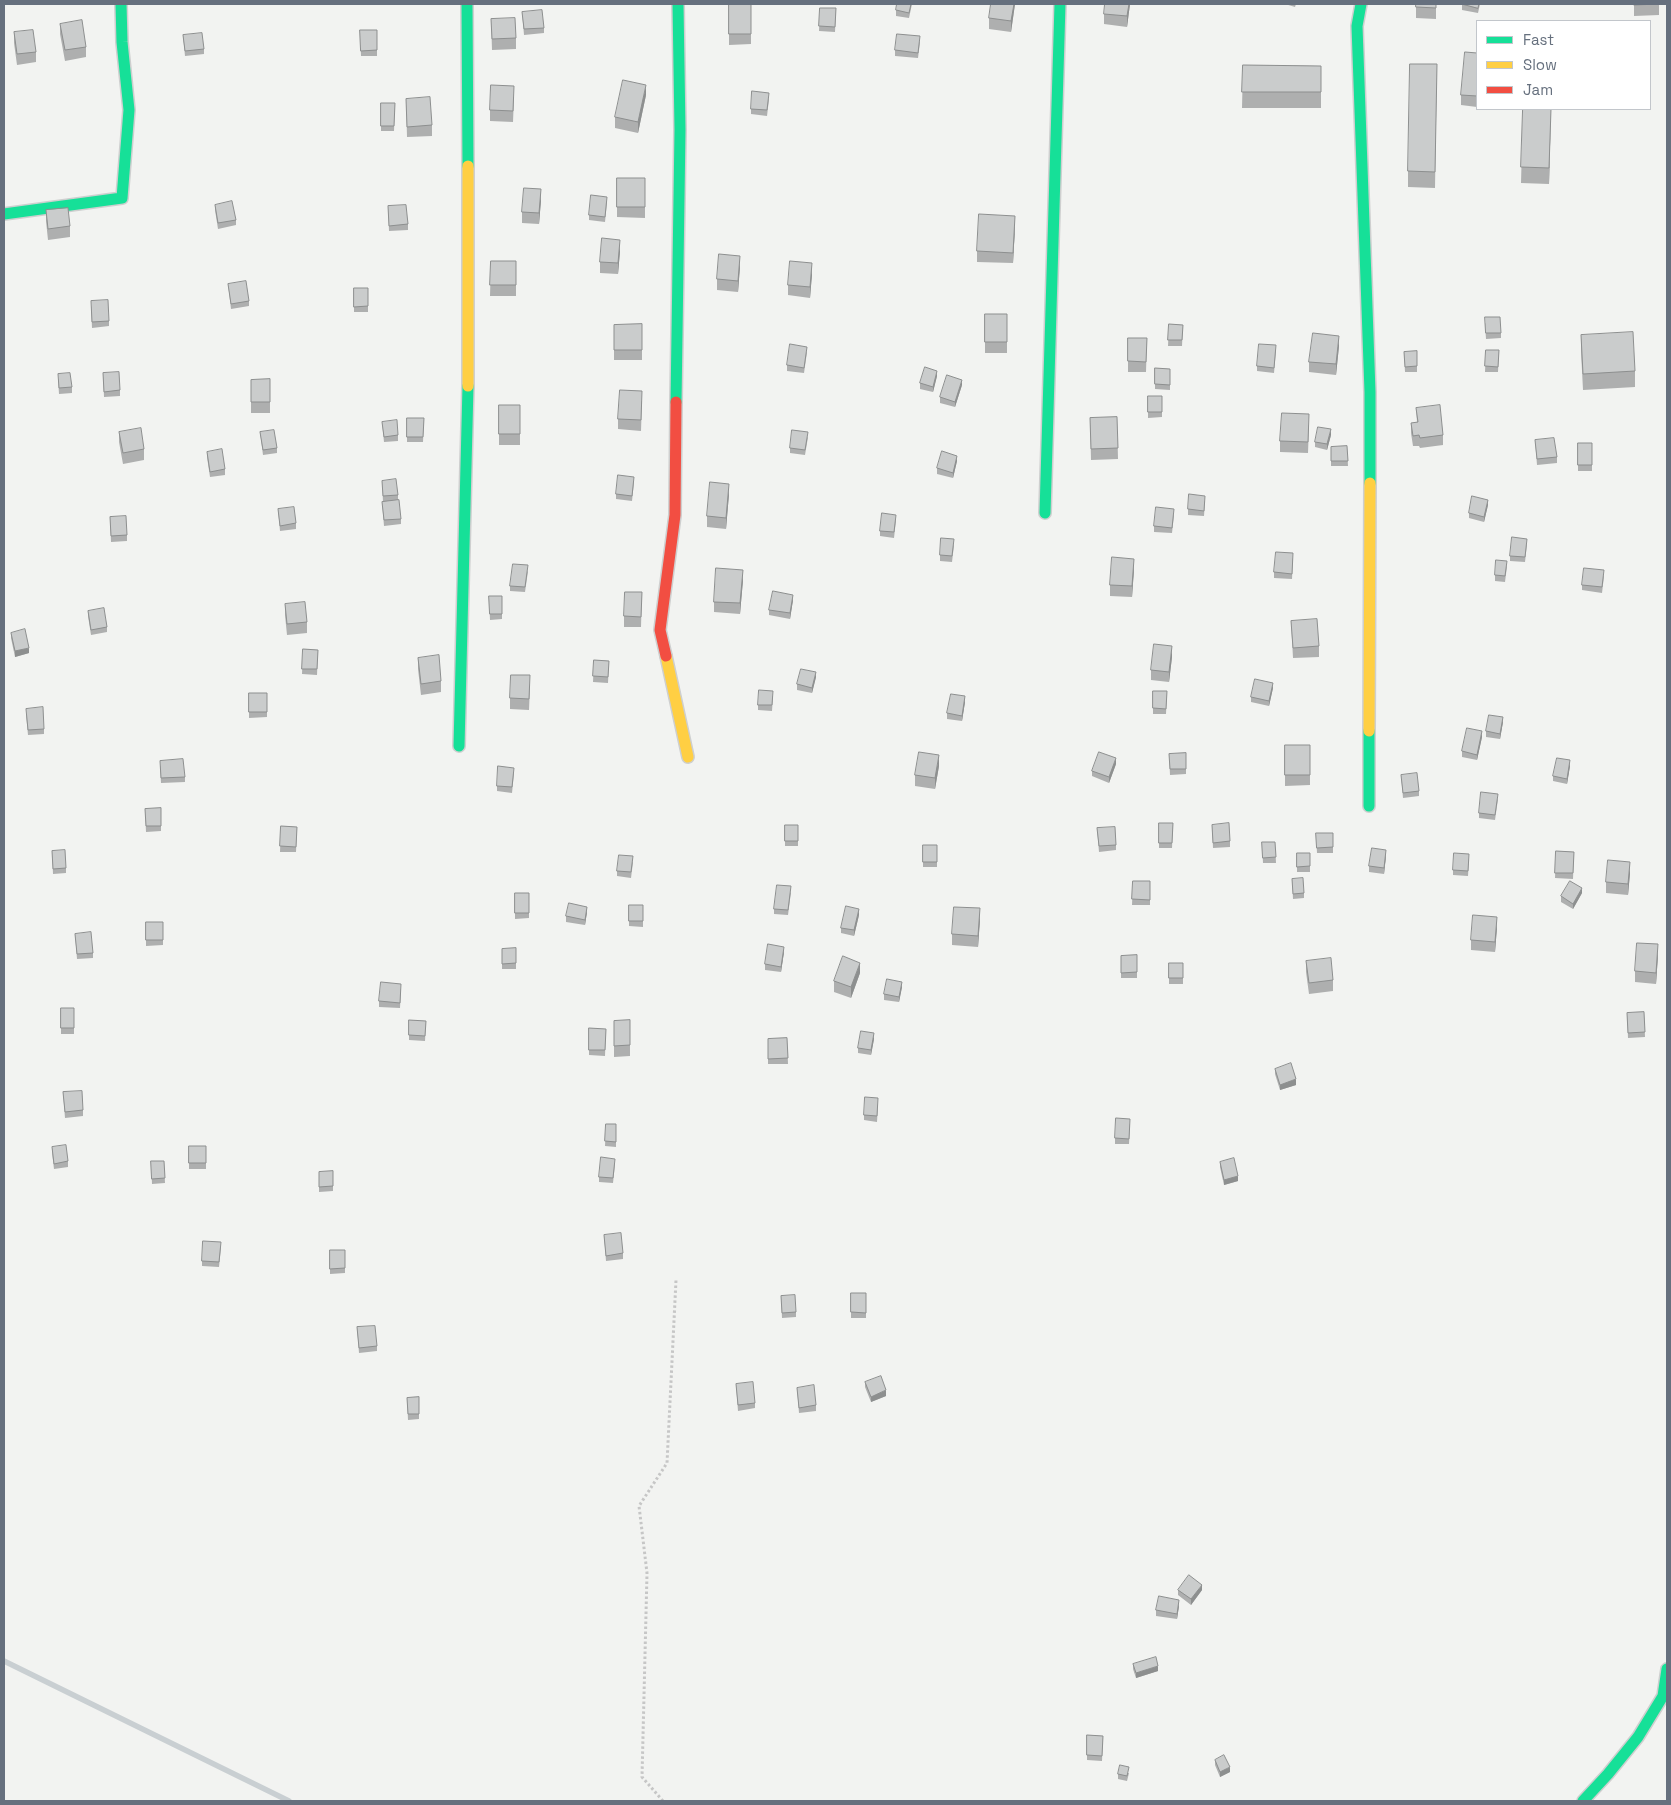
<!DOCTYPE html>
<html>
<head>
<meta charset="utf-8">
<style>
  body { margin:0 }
  #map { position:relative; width:1671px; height:1805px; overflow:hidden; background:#f2f3f1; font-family:"Space Grotesk",sans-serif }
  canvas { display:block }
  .frame { position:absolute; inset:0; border:5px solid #66707e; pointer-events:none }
  .legend { position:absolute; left:1476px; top:20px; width:175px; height:90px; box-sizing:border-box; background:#fff; border:1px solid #c2c6cb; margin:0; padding:6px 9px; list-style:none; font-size:15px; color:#66707e }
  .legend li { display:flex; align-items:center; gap:10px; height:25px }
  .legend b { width:25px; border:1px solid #c2c6cb }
</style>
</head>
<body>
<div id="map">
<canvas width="1671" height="1805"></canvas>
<div class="frame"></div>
<ul class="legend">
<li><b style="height:6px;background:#16e098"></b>Fast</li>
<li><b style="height:6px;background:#ffcf43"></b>Slow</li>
<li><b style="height:6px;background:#f24e42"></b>Jam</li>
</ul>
</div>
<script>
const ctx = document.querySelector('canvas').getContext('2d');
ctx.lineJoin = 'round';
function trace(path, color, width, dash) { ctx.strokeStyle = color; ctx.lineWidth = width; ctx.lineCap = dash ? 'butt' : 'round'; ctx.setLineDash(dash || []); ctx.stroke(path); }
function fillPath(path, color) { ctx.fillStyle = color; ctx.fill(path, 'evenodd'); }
const stream = new Path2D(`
  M4,1661L289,1801`);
const path = new Path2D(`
  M663,1801L642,1777L647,1573L639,1506L667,1463L676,1280`);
const fast = new Path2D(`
  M467,4L468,166
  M1361,4L1357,26L1370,392V483
  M4,214L122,198L129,110L122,42L121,4
  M676,402L680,130L678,4
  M1045,513L1060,4
  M459,746L468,386
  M1369,806V731
  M1583,1801L1608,1774L1638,1737L1663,1696L1667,1669`);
const slow = new Path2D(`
  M468,166V386
  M666,656L688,757
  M1369,731L1370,483`);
const jam = new Path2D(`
  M666,656L660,630L675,515L676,402`);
const wall = new Path2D(`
  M729,4H751V44L729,45Z
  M912,4L909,18L896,16V10Z
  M1015,4L1011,32L989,29V18Z
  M1130,4L1127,27L1104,24V14Z
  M1285,4H1296L1295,7Z
  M1416,4H1436V19L1416,18Z
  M1462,4H1480L1478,13L1462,10Z
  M1634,4H1659V15L1634,16Z
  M820,8H836L835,32L819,31Z
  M522,12L544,28V33L524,35Z
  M491,19L516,38V49L492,50Z
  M60,24L86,47V57L65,61L60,34Z
  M360,30H377V56H361Z
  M14,32L36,52V62L17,65L14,43Z
  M183,35L204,49V54L185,56Z
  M920,42L918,58L895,56V50Z
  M1477,53V107L1461,105V95Z
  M1437,64L1435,188L1408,187V171Z
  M1243,65L1321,66V108H1242Z
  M646,95L638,133L615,128V117Z
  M514,97L513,122L490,121V110Z
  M406,99L432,125V136L407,137Z
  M769,99L767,116L751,114V109Z
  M381,103H395L394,131H381Z
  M1523,109H1551L1549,184L1521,183Z
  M617,178H645V218L617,217Z
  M541,200L539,224L522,223V212Z
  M607,202L605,222L589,220V215Z
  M215,205L236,220V225L218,229L215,210Z
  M388,206L408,224V230L389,231Z
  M46,210L70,226V237L48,240L46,221Z
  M1015,227L1013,263L977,262V251Z
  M620,251L618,274L600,273V262Z
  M491,261H516V296H490Z
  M740,266L738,292L717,290V279Z
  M812,274L810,298L788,295V285Z
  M228,284L249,301V306L231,309Z
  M354,288H368V312H354Z
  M91,306L109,321V326L92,328Z
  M985,314H1007V353H985Z
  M1485,323L1501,333V338L1486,339Z
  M642,324V360H614V325Z
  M1169,324L1183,325L1182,346H1168Z
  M1581,335L1635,371V387L1583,390L1581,351Z
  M1147,338L1146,372H1128V361Z
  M1339,346L1336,375L1309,372V362Z
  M1276,350L1274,373L1257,371V366Z
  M1486,350H1499L1498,372H1485Z
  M1417,351V372H1405L1404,352Z
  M807,352L804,373L787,371V365Z
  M1155,368L1170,369V390L1155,389Z
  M103,373L120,390V396L104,397Z
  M937,376L933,392L920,389V383Z
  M58,379L72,387V393L59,394Z
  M270,379V413H251V380Z
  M962,385L955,407L940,403V397Z
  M1148,396H1162V417L1148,418Z
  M642,401L641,431L618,429V419Z
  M499,405H520V445H499Z
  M1416,408L1443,435V445L1420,448L1419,446H1413L1411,433V423L1417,422Z
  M1117,417L1118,459L1091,460L1090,418Z
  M407,418H424L423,442H407Z
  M382,422L398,435V441L384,442Z
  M1309,425L1308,453L1280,452V441Z
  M119,432L144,449V460L123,464L119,442Z
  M260,432L277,448V453L263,455Z
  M1331,435L1327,450L1315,447V442Z
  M808,437L805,455L790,453V448Z
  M1535,440L1557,457V463L1537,465Z
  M1578,443H1592V471H1578Z
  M1347,446L1348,466H1331V447Z
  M207,452L225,469V475L210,477L207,457Z
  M957,461L953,478L937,474V468Z
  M382,481L398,495V500L383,502Z
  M634,482L632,501L616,499V494Z
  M729,494L726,529L707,527V516Z
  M1205,501L1204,516L1188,515V509Z
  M382,502L401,519V524L384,526Z
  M1488,505L1484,522L1469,518V513Z
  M278,509L296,523V529L280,531Z
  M1174,515L1172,533L1154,532V526Z
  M110,517L127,535V541L111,542Z
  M896,520L894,538L880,536V531Z
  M1527,544L1525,562L1510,561V556Z
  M954,545L952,562L940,561V555Z
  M1293,558L1292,579L1274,578V572Z
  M1507,566L1505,582L1495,581V575Z
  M1134,569L1132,597L1110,596V585Z
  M528,571L525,592L510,591V586Z
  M1604,576L1602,593L1582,590V585Z
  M743,580L740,614L714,612V602Z
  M642,592L641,627H624V616Z
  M489,596H502V619L490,620Z
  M793,600L790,619L769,615V610Z
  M285,604L307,622V633L287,635L285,615Z
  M88,611L107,627V632L91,635L88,616Z
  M1291,621L1319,646V657L1293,658Z
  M11,633L29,653L15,657L11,638Z
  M303,649L318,650L317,675L302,674Z
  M1172,657L1169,682L1151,680V670Z
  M418,658L441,681V692L421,695L418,669Z
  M594,660L609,661L608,683L593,682Z
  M816,677L812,693L797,690V684Z
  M530,686L529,710L510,709V698Z
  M1273,688L1269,706L1251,702V697Z
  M1153,691H1167L1166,714H1153Z
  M249,693H267V717L249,718Z
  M773,696L772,711L758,710V705Z
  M965,702L962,721L947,719V713Z
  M26,714L44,729V734L28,735Z
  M1503,722L1500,739L1486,737V731Z
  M1482,737L1477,760L1462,757V751Z
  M1285,745H1310V785L1285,786Z
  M1186,753V774L1170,775L1169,754Z
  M1116,764L1109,783L1092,776V771Z
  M160,766L185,777V782L161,783Z
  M939,766L935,789L915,786V775Z
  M1570,766L1567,784L1553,781V776Z
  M514,773L512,793L497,791V786Z
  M1401,775L1419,791V796L1403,798Z
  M1498,799L1495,820L1479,818V813Z
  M161,808V831L146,832L145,809Z
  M1159,823H1173L1172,848H1159Z
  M785,825H798V846H785Z
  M1212,825L1230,841V847L1213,848Z
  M281,826L297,827L296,852H280Z
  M1097,828L1116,845V850L1099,852Z
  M1316,833H1333V853H1317Z
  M1262,842H1275L1276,863H1263Z
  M923,845H937V867H923Z
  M52,851L66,868V873L53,874Z
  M1556,851L1574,852L1573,879L1555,878Z
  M1297,853H1310V872H1297Z
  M1386,856L1384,874L1369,872V866Z
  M1469,859L1468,876L1453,875V870Z
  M633,862L631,878L617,876V871Z
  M1630,873L1628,895L1606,893V882Z
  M1292,879L1304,893V898L1293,899Z
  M1133,881H1150V905H1132Z
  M791,892L788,915L774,914V909Z
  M515,893H529V918L515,919Z
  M1582,893L1573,909L1561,902V896Z
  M629,905H643V927L629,926Z
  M587,912L585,925L566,922V916Z
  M859,915L854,936L841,933V928Z
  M980,919L978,947L952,945V934Z
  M146,922H163V945L146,946Z
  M1497,927L1495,952L1471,950V940Z
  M75,934L93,953V958L77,959Z
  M516,948V969H502V949Z
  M784,952L781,972L765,970V964Z
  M1137,955V978H1121V956Z
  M1658,955L1656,984L1635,982V971Z
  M1306,961L1333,980V991L1309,994L1306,972Z
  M1169,963H1183V984H1169Z
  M860,973L851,998L834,992V981Z
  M902,987L899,1002L884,1000V994Z
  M401,989L400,1008L379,1007V1001Z
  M61,1008H74V1034H61Z
  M1644,1012L1645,1037L1628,1038L1627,1013Z
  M409,1020L426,1021L425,1041L409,1040Z
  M630,1020V1056L614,1057V1021Z
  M589,1028L606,1029L605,1056L589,1055Z
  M787,1038L788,1064H768V1039Z
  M874,1039L871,1055L858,1053V1048Z
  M1275,1069L1296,1085L1280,1090L1275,1074Z
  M63,1092L83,1110V1116L65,1118Z
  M878,1104L877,1122L864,1120V1115Z
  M606,1124H616V1147L605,1146Z
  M1130,1124L1129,1144H1115V1138Z
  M189,1146H206V1169H189Z
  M52,1147L68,1161V1167L54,1169L52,1152Z
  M151,1161H164L165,1183L152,1184Z
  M1220,1162L1238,1181L1224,1185L1220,1167Z
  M615,1164L613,1183L599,1182V1177Z
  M333,1171V1191L319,1192V1172Z
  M604,1235L623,1253V1259L606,1261Z
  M221,1247L219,1267L202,1266V1261Z
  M330,1250H345V1273L330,1274Z
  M851,1293H866V1318H851Z
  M781,1296L796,1312V1317L782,1318Z
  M357,1327L377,1346V1351L359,1353Z
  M865,1382L886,1396L871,1402L865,1387Z
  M736,1384L755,1403V1408L738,1411Z
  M797,1388L816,1405V1411L799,1413Z
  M419,1397V1419L408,1420L407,1398Z
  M1178,1590H1202L1191,1605L1178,1595Z
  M1179,1606L1177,1619L1156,1616V1610Z
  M1133,1664L1158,1671L1136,1678L1133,1669Z
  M1087,1735L1103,1736L1102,1761L1087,1760Z
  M1215,1760L1230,1772L1220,1777L1215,1765Z
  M1129,1773L1127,1781L1118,1779V1774Z`);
const shadedWall = new Path2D(`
  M1014,4H1015L1011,32V21Z
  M1129,4H1130L1127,27V16Z
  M646,85V95L638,133V122Z
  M1551,109L1549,184V168Z
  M541,189V200L539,224V213Z
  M1015,216V227L1013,263V253Z
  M620,240V251L618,274V263Z
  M740,256V266L738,292V281Z
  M812,263V274L810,298V287Z
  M1339,336V346L1336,375V364Z
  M937,371V376L933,392V387Z
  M962,380V385L955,407V402Z
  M1331,429V435L1327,450V444Z
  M957,456V461L953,478V473Z
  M729,484V494L726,529V518Z
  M1488,500V505L1484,522V517Z
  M1134,559V569L1132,597V586Z
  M743,570V580L740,614V603Z
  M793,595V600L790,619V613Z
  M1172,646V657L1169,682V672Z
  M29,648V653L15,657V651Z
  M816,672V677L812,693V688Z
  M1273,683V688L1269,706V701Z
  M965,696V702L962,721V716Z
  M1503,717V722L1500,739V734Z
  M1482,731V737L1477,760V755Z
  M939,755V766L935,789V778Z
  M1116,758V764L1109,783V777Z
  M1570,760V766L1567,784V779Z
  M1386,850V856L1384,874V868Z
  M1630,862V873L1628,895V884Z
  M1582,888V893L1573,909V904Z
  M587,907V912L585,925V920Z
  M980,908V919L978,947V936Z
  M859,909V915L854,936V930Z
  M1497,917V927L1495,952V942Z
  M1658,944V955L1656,984V973Z
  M784,947V952L781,972V967Z
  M860,963V973L851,998V987Z
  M902,982V987L899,1002V997Z
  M874,1033V1039L871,1055V1050Z
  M1296,1079V1085L1280,1090V1085Z
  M1238,1176V1181L1224,1185V1180Z
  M886,1390V1396L871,1402V1397Z
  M1202,1585V1590L1191,1605V1599Z
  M1179,1600V1606L1177,1619V1614Z
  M1158,1666V1671L1136,1678V1673Z
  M1230,1767V1772L1220,1777V1772Z`);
const building = new Path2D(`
  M729,4H751V34H729Z
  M897,4H911L909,13L896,10Z
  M991,4H1014L1011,21L989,18Z
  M1105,4H1129L1127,16L1104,14Z
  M1416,4H1436V8L1416,7Z
  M1462,4H1479L1478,8Z
  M1634,4H1659L1634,5Z
  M820,8H836L835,27L819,26Z
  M542,10L544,28L524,29L522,12Z
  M515,18L516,38L492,39L491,19Z
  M82,20L86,47L65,50L60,24Z
  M33,30L36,52L17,54L14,32Z
  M360,30H377V50L361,51Z
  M202,33L204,49L185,51L183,35Z
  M897,34L920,36L918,53L895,50Z
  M1465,52L1477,53V96L1461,95Z
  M1410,64H1437L1435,172L1408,171Z
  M1243,65L1321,66V92H1242Z
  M623,80L646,85L638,122L615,117Z
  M491,85L514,86L513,111L490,110Z
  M752,91L769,93L767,110L751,109Z
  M430,97L432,125L407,127L406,99Z
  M381,103H395L394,126H381Z
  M1523,109H1551L1549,168L1521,167Z
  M617,178H645V207H617Z
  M524,188L541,189L539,213L522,212Z
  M591,195L607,197L605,217L589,215Z
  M232,201L236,220L218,223L215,205Z
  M406,205L408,224L389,226L388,206Z
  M68,208L70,226L48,229L46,210Z
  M979,214L1015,216L1013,253L977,251Z
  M602,238L620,240L618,263L600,262Z
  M719,254L740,256L738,281L717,279Z
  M491,261H516V285H490Z
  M790,261L812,263L810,287L788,285Z
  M246,281L249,301L231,304L228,284Z
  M354,288H368V306L354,307Z
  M108,300L109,321L92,322L91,301Z
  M985,314H1007V342H985Z
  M1485,317H1500L1501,333H1486Z
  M642,324V350H614V325Z
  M1169,324L1183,325L1182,340H1168Z
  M1633,332L1635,371L1583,374L1581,335Z
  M1313,333L1339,336L1336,364L1309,362Z
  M1128,338H1147L1146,362L1128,361Z
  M790,344L807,347L804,368L787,365Z
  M1259,344L1276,345L1274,368L1257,366Z
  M1486,350H1499L1498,367L1485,366Z
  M1417,351V366L1405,367L1404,352Z
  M925,367L937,371L933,387L920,383Z
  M1155,368L1170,369V385L1155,384Z
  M119,372L120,390L104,392L103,373Z
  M70,373L72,387L59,388L58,374Z
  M947,375L962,380L955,402L940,397Z
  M270,379V402H251V380Z
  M620,390L642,391L641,420L618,419Z
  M1148,396H1162V412H1148Z
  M499,405H520V434H499Z
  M1440,405L1443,435L1420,438L1419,435L1413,436L1411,423L1418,422L1416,408Z
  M1282,413L1309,414L1308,442L1280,441Z
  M1117,417L1118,448L1091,449L1090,418Z
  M407,418H424L423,437H407Z
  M397,420L398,435L384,437L382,422Z
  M1318,427L1331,429L1327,444L1315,442Z
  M141,428L144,449L123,453L119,432Z
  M274,430L277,448L263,450L260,432Z
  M792,430L808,432L805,450L790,448Z
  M1554,438L1557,457L1537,459L1535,440Z
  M1578,443H1592V465H1578Z
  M1347,446L1348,461H1331V447Z
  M222,449L225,469L210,472L207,452Z
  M942,451L957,456L953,473L937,468Z
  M618,475L634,477L632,496L616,494Z
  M396,479L398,495L383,496L382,481Z
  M710,482L729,484L726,518L707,516Z
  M1189,494L1205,496L1204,511L1188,509Z
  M1472,496L1488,500L1484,517L1469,513Z
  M399,500L401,519L384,520L382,502Z
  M294,507L296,523L280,526L278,509Z
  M1156,507L1174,509L1172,528L1154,526Z
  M882,513L896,515L894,532L880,531Z
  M126,516L127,535L111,536L110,517Z
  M1512,537L1527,539L1525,557L1510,556Z
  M941,538L954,539L952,556L940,555Z
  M1276,552L1293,553L1292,574L1274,572Z
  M1112,557L1134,559L1132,586L1110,585Z
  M1496,560L1507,561L1505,576L1495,575Z
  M513,564L528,565L525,587L510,586Z
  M716,568L743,570L740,603L714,602Z
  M1584,568L1604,570L1602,587L1582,585Z
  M773,591L793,595L790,613L769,610Z
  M625,592H642L641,617L624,616Z
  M489,596H502V614H490Z
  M305,602L307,622L287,624L285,604Z
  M104,608L107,627L91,630L88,611Z
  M1317,619L1319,646L1293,648L1291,621Z
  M25,629L29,648L15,651L11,633Z
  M1154,644L1172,646L1169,672L1151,670Z
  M303,649L318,650L317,669H302Z
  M439,655L441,681L421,684L418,658Z
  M594,660L609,661L608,677L593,676Z
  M801,669L816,672L812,688L797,684Z
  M511,675H530L529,699L510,698Z
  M1255,679L1273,683L1269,701L1251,697Z
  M759,690L773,691L772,705H758Z
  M1153,691H1167L1166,709L1153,708Z
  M249,693H267V712H249Z
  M951,694L965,696L962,716L947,713Z
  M43,707L44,729L28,730L26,709Z
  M1489,715L1503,717L1500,734L1486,731Z
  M1467,728L1482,731L1477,755L1462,751Z
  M1285,745H1310V775H1285Z
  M919,752L939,755L935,778L915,775Z
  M1099,752L1116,758L1109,777L1092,771Z
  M1186,753V769H1170L1169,754Z
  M1557,758L1570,760L1567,779L1553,776Z
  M183,759L185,777L161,778L160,761Z
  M498,766L514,768L512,787L497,786Z
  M1417,773L1419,791L1403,793L1401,775Z
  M1481,792L1498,794L1495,815L1479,813Z
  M161,808V826H146L145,809Z
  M1159,823H1173L1172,843H1159Z
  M1229,823L1230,841L1213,843L1212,825Z
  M785,825H798V841H785Z
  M281,826L297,827L296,847L280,846Z
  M1115,827L1116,845L1099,846L1097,828Z
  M1316,833H1333V847L1317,848Z
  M1262,842H1275L1276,857L1263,858Z
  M923,845H937V862H923Z
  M1372,848L1386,850L1384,868L1369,866Z
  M65,850L66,868L53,869L52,851Z
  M1556,851L1574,852L1573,873H1555Z
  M1297,853H1310V866L1297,867Z
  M1454,853L1469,854L1468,871L1453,870Z
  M619,855L633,856L631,872L617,871Z
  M1608,860L1630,862L1628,884L1606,882Z
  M1303,878L1304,893L1293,894L1292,879Z
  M1133,881H1150V900L1132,899Z
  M1570,881L1582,888L1573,904L1561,896Z
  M777,885L791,886L788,910L774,909Z
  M515,893H529V913H515Z
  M569,903L587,907L585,920L566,916Z
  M629,905H643V921H629Z
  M846,906L859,909L854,930L841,928Z
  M954,907L980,908L978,936L952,934Z
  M1473,915L1497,917L1495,942L1471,940Z
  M146,922H163V940H146Z
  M91,932L93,953L77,954L75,934Z
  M1637,943L1658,944L1656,973L1635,971Z
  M768,944L784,947L781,967L765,964Z
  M516,948V963L502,964V949Z
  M1137,955V972L1121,973V956Z
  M843,956L860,963L851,987L834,981Z
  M1331,958L1333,980L1309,983L1306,961Z
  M1169,963H1183V978H1169Z
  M887,979L902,982L899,997L884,994Z
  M381,982L401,984L400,1003L379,1001Z
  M61,1008H74V1028H61Z
  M1644,1012L1645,1032L1628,1033L1627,1013Z
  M409,1020L426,1021L425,1036L409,1035Z
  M630,1020V1045L614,1046V1021Z
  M589,1028L606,1029L605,1050H589Z
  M861,1031L874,1033L871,1050L858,1048Z
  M787,1038L788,1058L768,1059V1039Z
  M1291,1063L1296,1079L1280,1085L1275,1069Z
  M82,1091L83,1110L65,1112L63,1092Z
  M865,1097L878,1098L877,1116L864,1115Z
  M1116,1118L1130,1119L1129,1139L1115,1138Z
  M606,1124H616V1142L605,1141Z
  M66,1145L68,1161L54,1164L52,1147Z
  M189,1146H206V1163H189Z
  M601,1157L615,1159L613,1178L599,1177Z
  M1234,1158L1238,1176L1224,1180L1220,1162Z
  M151,1161H164L165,1178L152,1179Z
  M333,1171V1186L319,1187V1172Z
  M621,1233L623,1253L606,1256L604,1235Z
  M203,1241L221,1242L219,1262L202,1261Z
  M330,1250H345V1268L330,1269Z
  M851,1293H866V1313L851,1312Z
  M795,1295L796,1312L782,1313L781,1296Z
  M375,1326L377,1346L359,1348L357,1327Z
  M881,1376L886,1390L871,1397L865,1382Z
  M753,1382L755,1403L738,1405L736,1384Z
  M814,1385L816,1405L799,1408L797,1388Z
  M419,1397V1414H408L407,1398Z
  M1189,1575L1202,1585L1191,1599L1178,1590Z
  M1159,1596L1179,1600L1177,1614L1156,1610Z
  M1156,1657L1158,1666L1136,1673L1133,1664Z
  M1087,1735L1103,1736L1102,1756L1087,1755Z
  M1224,1755L1230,1767L1220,1772L1215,1760Z
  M1120,1765L1129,1767L1127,1776L1118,1774Z`);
trace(stream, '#c9cfd2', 5.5);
trace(fast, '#cecfcf', 14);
trace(slow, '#cecfcf', 14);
trace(jam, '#cecfcf', 14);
trace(path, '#c6c6c6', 3, [2.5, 2.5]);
trace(fast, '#16e098', 11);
trace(slow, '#ffcf43', 11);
trace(jam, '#f24e42', 11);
fillPath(wall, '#aeafaf');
fillPath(shadedWall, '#8d8f8f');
fillPath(building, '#cacccc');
trace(building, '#8d8f8f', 1);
</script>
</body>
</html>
